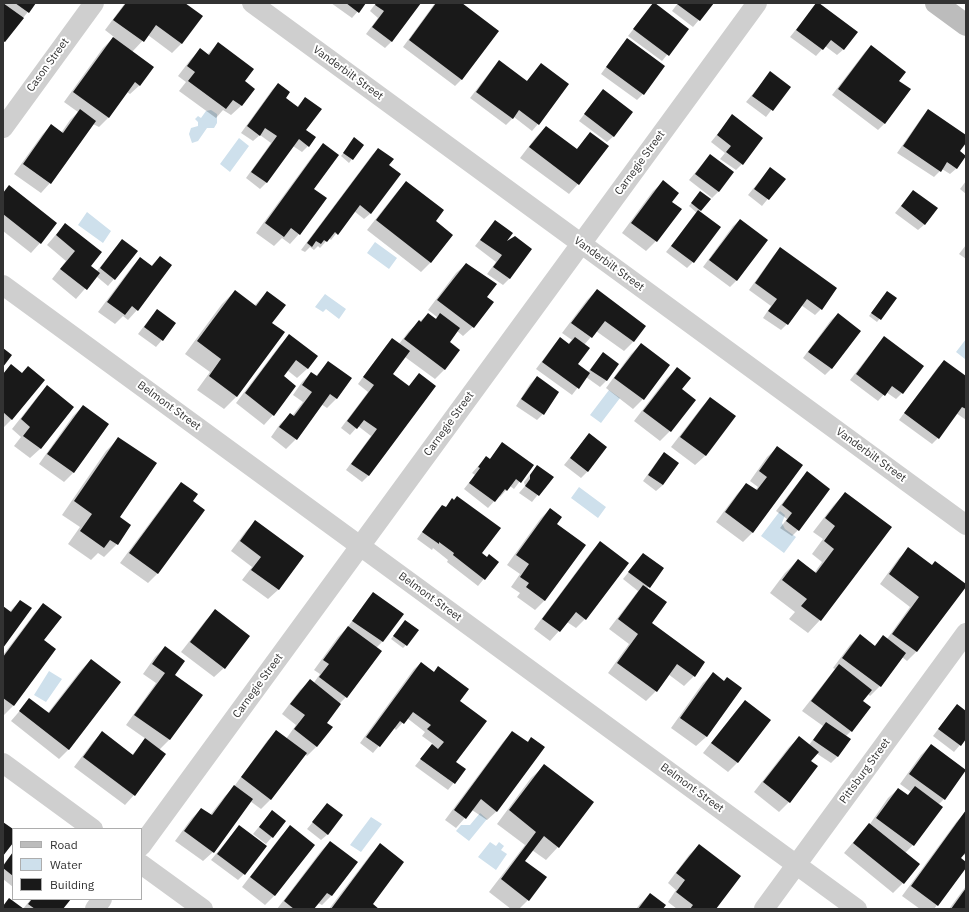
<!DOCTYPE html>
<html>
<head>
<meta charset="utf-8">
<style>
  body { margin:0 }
  #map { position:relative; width:969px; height:912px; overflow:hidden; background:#fff; font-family:"IBM Plex Sans",sans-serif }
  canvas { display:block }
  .frame { position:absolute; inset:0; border:4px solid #323232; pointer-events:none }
  .legend { position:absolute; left:12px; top:828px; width:130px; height:72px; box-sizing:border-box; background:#fff; border:1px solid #adadad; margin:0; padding:5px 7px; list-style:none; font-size:12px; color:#323232 }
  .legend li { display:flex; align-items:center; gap:8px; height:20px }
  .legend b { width:20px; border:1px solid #adadad }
</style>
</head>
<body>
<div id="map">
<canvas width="969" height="912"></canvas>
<div class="frame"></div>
<ul class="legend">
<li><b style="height:5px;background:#bcbcbc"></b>Road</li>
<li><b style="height:11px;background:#cee0ec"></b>Water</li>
<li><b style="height:11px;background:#191919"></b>Building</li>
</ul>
</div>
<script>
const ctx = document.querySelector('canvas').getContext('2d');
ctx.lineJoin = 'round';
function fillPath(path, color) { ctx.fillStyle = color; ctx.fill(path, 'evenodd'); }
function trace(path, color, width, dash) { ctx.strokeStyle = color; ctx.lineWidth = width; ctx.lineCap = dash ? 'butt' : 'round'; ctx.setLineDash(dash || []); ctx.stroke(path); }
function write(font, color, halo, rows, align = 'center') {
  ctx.font = font + ' "IBM Plex Sans",sans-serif'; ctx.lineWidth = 4; ctx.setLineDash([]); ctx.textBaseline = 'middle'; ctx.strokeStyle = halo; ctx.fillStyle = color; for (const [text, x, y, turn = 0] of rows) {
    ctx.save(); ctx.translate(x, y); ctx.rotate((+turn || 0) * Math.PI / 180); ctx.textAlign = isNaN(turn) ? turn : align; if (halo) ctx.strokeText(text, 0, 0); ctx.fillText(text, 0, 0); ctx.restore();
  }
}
const water = new Path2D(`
  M211,110L217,114V123L214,128H207L198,141L192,143L189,134L191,128L198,126V122L195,119L198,116L201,118L206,111Z
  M239,138L249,146L230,172L220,164Z
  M87,212L111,231L103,243L78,225Z
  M375,242L397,258L389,269L367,253Z
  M325,294L346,309L339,319L326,309L323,312L315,307Z
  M966,339V357L965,359L956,352Z
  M609,390L620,398L601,423L590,415Z
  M579,487L606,507L598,518L571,498Z
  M780,511L785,515L782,523L785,529L796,537L784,553L761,536Z
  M49,671L62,679L46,702L34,695Z
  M480,813L487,819L469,841L456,831L461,825H470Z
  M371,817L382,824L361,852L350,845Z
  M490,842L496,846L499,842L504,846L501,850L507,854L496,870L478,857Z`);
const shadow = new Path2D(`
  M3,3H35L3,43Z
  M125,3H184L182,43L172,53L148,35L132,52L140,85L130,94L127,92L108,118L99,127L93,124L50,183L41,193L14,174L42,135L51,125L61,133L70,120L78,112L64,102L103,48L114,37L105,30Z
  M331,3H365L352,18Z
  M376,3H420L391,42L385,48L366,34L378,18L370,11Z
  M435,3H461L462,79L455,86L403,47Z
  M654,3L688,29L662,61L628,36Z
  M678,3H713L693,27L672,11Z
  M817,3L844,49L837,55L825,46L816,56L790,37Z
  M627,40L643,94L637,100L601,74L621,46Z
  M218,43L244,81L254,89L241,106L231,115L223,110L216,118L179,91L186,82L178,76L191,59L200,50L207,55Z
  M871,46L898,81L910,90L884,124L878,130L832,95L865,52Z
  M499,62L526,82L541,65L538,124L532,131L514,117L506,125L470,98L493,68Z
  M770,73L789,87L766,117L746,102Z
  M278,84L284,98L297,107L305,98V130L308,146L302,152L293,146L266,183L260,189L246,178L271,143L260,135L253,141L241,133L272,90Z
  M603,90L614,136L607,142L579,121Z
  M928,111L966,136V141L959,151L957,168L950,174L942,169L934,177L897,153L922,117Z
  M732,116L742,164L736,170L720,159L725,153L711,142Z
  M546,127L576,150L590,133L578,184L569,194L520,158L536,137Z
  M352,142L363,145L349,163L341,156Z
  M323,145L313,189L299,234L290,244L282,238L274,246L256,233L314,154Z
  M378,149L388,165L371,213L364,219L354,211L331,240L329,238L320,248L318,246L314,250L310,247L305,252L301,250L372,155Z
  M710,155L719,191L712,198L689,180Z
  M770,168L784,179L762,206L748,195Z
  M966,181V194L960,189Z
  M406,182L434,221L431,262L421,272L367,230L397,192Z
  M663,182L671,202L680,209L656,241L646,251L622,233L653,191Z
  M9,187L40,243L31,253L3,231V193Z
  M913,191L925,224L918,230L895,213Z
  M698,195L710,199L699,212L693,262L687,268L666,252L697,213L689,206Z
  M740,220L766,240L736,281L730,287L703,267L733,226Z
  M495,221L503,243L531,249L509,279L503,285L487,274L496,262L475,246Z
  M65,224L90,266L97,271L116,247L114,279L108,286L96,276L76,299L52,279L66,261L47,245Z
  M966,245V259L959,254Z
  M780,249L821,309L815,315L801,305L787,324L781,330L763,318L771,306L749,290L774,255Z
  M160,257L170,265L137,310L128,320L123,316L115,324L98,312L131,268L140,258L151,266Z
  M466,264L486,298L473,327L463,336L457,331L448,343L459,350L444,370L435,379L405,357L392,374L408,387L419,375L434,386L368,476L362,482L346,470L371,436L358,426L350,435L341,428L368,392L358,384L386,346L392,339L399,344L409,331L428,314L435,319L437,317L428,310L456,273Z
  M597,290L645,326L633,342L624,351L596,331L584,345L576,365L587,373L603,353L618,364L606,381L600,387L586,377L572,395L536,369L554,345L560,338L568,344L572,340L562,333L587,300Z
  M235,291L254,306L267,292L271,323L237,396L224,409L197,390L210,372L185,354L222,304Z
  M884,295L895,299L877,322L869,316Z
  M157,310L162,340L156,347L138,334L151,317Z
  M838,314L860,331L831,369L825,375L803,358L831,320Z
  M289,336L316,356L307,369L297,378L287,370L283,377L273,415L264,425L236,403L280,345Z
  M884,338L902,393L896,399L886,392L878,401L850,380L878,344Z
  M641,344L669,365L643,399L633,409L606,388L631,354Z
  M944,361L966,377V420L956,413L938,438L932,444L899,420L938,367Z
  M328,362L351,379L336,399L327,408L321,404L296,439L286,449L271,437L280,424L290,415L292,416L303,402L293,395L302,382L311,373L316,376Z
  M11,366L12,419L3,428V374Z
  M677,369L681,389L694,400L670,431L660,441L634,421L667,378Z
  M537,377L543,414L537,420L516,406L530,384Z
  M47,387L73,407L40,449L30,458L14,446L21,437L12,429L38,396Z
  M710,398L734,417L705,456L695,465L671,447L701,408Z
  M83,406L74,472L64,482L39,464L73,416Z
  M589,434L588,471L581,478L564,465Z
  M119,438L118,518L130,526L117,544L104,557L98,553L91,560L68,544L80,527L62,515L106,451Z
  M503,443L532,465L514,489L510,486L500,497L499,496L488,508L464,489L475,475L472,473L480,464L486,458L489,460Z
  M777,448L753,532L743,542L716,522L737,494L746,484L755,490L758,487L750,481L767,457Z
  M664,453L663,485L656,491L643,481L658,460Z
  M537,466L552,477L532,502L519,493L525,486L524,482Z
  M807,473L798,530L792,536L780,528L787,519L776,511L801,479Z
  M181,483L192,501L204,510L157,574L148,583L120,563L172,493Z
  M845,493L890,527L820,620L808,633L789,619L795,612L770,593L785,573L798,560L815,572L822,562L812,554L823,539L813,532L833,506Z
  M453,500L481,554L487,558L498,562L478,586L447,562L448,560L433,548L432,550L417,539L436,512L442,506L445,508Z
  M550,509L556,524L585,545L544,601L535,610L517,597L520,593L511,587L520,574L507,565L541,518Z
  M255,522L302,556L278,590L268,599L242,580L252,567L231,551L246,531Z
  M601,542L585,619L576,628L567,622L550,641L534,629L591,552Z
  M909,549L931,566L966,585L916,652L907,661L902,657L880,686L870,696L868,694L862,702L851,731L845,737L850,740L837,757L831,763L816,753L810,761L789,802L779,812L754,792L789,747L799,738L809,745L823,726L802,711L835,669L833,668L850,645L860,635L874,646L884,637L887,639L910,607L880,584L899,558Z
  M643,554L663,568L647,589L650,623L694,676L684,686L668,674L656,691L646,701L608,673L629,644L609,629L638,591L623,579Z
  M373,593L402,614L382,642L376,648L346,697L339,704L326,723L317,746L307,756L305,754L270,800L261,809L250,801L213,852L203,861L175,841L192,818L201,809L210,815L225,796L233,788L267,741L276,731L286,739L296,725L282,714L300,690L310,681L313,684L320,674L314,670L338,637L347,628L367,600Z
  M20,601L3,646V607L9,612Z
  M43,604V640L55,649L13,706L4,715L3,655L34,614Z
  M216,611L224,668L214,677L181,652L206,620Z
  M405,621L406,645L403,648L391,639Z
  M165,647L174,676L201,695L169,740L159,750L134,795L125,805L74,767L93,742L102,733L132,755L146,739L126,725L156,683L143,674L155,657Z
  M91,660L69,749L59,759L11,721L29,700L47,714L81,670Z
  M421,663L434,672L438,668L455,762L465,769L448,790L415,766L433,744L422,736L425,732L407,718L396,730L394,728L373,753L360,743L414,669Z
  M713,674L723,682L741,688L706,737L696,746L671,728L703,683Z
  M745,701L770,720L737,763L728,772L703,753L736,711Z
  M957,705L966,712V738L954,752L933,736L951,712Z
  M512,732L527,742L531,738L497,811L487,820L472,810L456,828L445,820L503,742Z
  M931,745L944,799L938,805L913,845L905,853L903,883L893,893L844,853L860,834L870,824L888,798L898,789L907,796L911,792L900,784L921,755Z
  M544,766L592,803L558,847L546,860L532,850L524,861L528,900L519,909H511L489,892L525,845L497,824L531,778Z
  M327,805L328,834L321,840L307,829Z
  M272,811V837L266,844L253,834Z
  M966,812V856L963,854L960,859L966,863V867L934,909H920L902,896L957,821Z
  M239,826L244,874L238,880L211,860Z
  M290,827L275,895L265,905L242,887L281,836Z
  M330,842L357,862L331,896L322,905L318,903L313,909H277L321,851Z
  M380,845L371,904L377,909H329L371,854Z
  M699,845L715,909H677L668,902L676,890L668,883L689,855Z
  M13,852V887L3,879V865Z
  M966,886V909H949Z
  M650,894L662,909H636L640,904Z
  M31,899H70L62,909H23Z`);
const building = new Path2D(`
  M3,3L24,18L5,42L3,41Z
  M15,3H36L29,13Z
  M126,3H185L203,16L182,44L156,25L144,42L113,20Z
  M346,3H366L359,13Z
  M376,3H421L392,42L372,27L384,11L375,5Z
  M436,3H462L499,31L462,80L409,40Z
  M653,3H655L689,29L669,56L633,29Z
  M678,3H714L700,21L677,4Z
  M816,3H819L858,32L844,50L831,40L823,50L796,30Z
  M113,37L154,67L140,86L135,82L109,118L73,92Z
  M627,38L665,66L644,95L606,67Z
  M218,42L254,69L245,81L255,89L242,106L233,100L226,109L188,81L195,72L187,66L200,48L209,55Z
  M871,45L906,72L899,81L911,89L885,124L838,89Z
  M499,60L527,81L541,63L569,84L539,125L519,110L513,119L476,92Z
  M770,71L791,87L773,111L752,96Z
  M278,83L290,92L286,98L298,107L305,97L322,109L306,130L316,137L309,147L299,139L267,183L251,172L277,136L265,128L260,136L247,126Z
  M603,89L633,112L614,137L584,114Z
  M80,109L96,121L51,184L23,164L51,124L63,133Z
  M928,109L966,135V143L960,151L966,156L957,169L947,162L941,172L903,146Z
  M732,114L763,138L743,165L726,152L731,146L717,135Z
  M546,126L577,149L590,132L609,146L579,185L529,147Z
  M354,137L364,145L353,160L343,153Z
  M323,143L339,155L314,189L327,198L300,235L291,228L284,237L265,223Z
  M378,148L394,159L389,165L401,174L371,214L360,205L338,235L335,232L327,242L324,240L321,244L316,241L312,247L307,243Z
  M710,154L734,172L719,192L695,174Z
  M770,167L786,179L769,200L754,189Z
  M663,180L679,193L672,202L682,209L657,242L631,223Z
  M406,181L444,210L436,221L453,235L431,263L376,220Z
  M9,185L57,223L41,244L3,214V193Z
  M913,190L938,208L925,225L901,206Z
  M700,191L711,199L701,211L691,203Z
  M698,210L721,227L694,263L671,246Z
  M740,219L768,240L737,281L709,260Z
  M495,220L513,233L507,241L515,236L532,249L510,279L493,267L502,255L480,240Z
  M65,223L102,252L91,266L100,273L87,290L60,269L75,251L56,235Z
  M122,239L138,251L115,280L100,268Z
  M780,247L837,288L822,310L807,299L788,325L768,311L777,299L755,283Z
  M160,256L172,265L138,311L132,306L125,315L107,302L140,257L152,266Z
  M466,263L497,284L487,297L494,302L474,328L437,300Z
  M597,289L646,326L634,342L605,321L592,338L571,323Z
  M235,290L256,306L267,291L286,305L272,323L285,332L237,397L209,376L221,359L197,341Z
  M887,291L897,298L881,320L871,313Z
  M157,309L176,323L163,341L144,327Z
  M428,313L436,319L440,313L460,328L450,342L460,350L445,370L404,339L419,320L421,322Z
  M838,313L861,331L832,369L808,352Z
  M289,334L318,356L308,369L296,360L284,376L296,386L274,416L245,393Z
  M884,336L924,366L903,394L892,386L885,396L856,374Z
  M560,337L569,344L575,337L590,348L578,364L590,373L579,389L542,362Z
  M392,338L410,351L393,374L409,386L419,373L436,386L369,476L351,464L377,429L364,420L357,429L347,421L374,385L363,377Z
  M641,343L670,365L644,400L614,378Z
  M3,348L12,355L3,367Z
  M603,352L619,364L607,381L590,370Z
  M944,360L966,376V409L962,407L939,439L904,413Z
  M328,361L352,378L337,399L330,394L297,440L279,427L290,413L294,416L312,392L302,385L311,372L317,376Z
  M11,364L22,373L28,366L45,380L12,420L3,412V374Z
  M677,367L691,378L682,389L696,400L671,432L643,411Z
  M537,376L559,392L544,415L521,399Z
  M47,385L74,407L41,449L23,436L30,427L21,419Z
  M710,397L736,416L706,456L680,437Z
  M83,405L109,424L74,473L47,454Z
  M589,433L607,447L588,472L570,458Z
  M118,437L157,463L120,517L131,525L118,545L110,540L104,548L80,531L92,514L74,501Z
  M502,442L534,465L521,483L516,479L507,491L505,489L495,502L469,483L480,468L478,467L486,456L490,459Z
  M777,446L803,465L753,533L725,512L746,483L757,490L767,477L759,471Z
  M664,452L679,463L663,485L648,475Z
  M537,465L554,477L539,496L525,486L530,479V475Z
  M807,471L830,489L799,531L786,521L792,513L782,505Z
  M181,482L198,494L193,501L205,510L158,574L129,553Z
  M845,492L892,527L821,621L801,606L807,599L782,580L798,559L816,573L834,549L824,541L835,526L825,518Z
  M457,496L501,528L482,553L487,557L489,554L499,562L485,580L453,555L454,553L439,542V544L422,532L442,505L446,507L452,498L454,500Z
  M550,508L562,517L557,524L586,545L545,601L526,587L529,583L520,577L529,564L516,555Z
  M255,520L304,556L279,590L251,570L261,557L240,541Z
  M600,541L629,563L586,620L576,612L560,632L542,619Z
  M908,547L932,565L935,561L966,584V587L917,652L892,634L919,597L889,574Z
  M643,553L664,568L650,588L628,572Z
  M643,585L667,602L652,623L705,662L695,677L677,664L657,692L617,663L638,634L618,619Z
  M373,592L404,614L383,642L352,621Z
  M20,600L32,608L3,648V606L11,612Z
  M43,603L62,617L44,640L56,649L14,706L3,698V657Z
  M215,609L250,636L225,669L190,642Z
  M405,620L419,630L407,646L393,636Z
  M348,626L382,651L347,698L319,677L329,664L323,660Z
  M860,634L875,646L883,635L906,653L881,687L842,658Z
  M165,646L185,661L175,675L203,695L170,740L134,715L165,673L152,664Z
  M91,659L121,682L69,750L19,711L29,698L49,713Z
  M421,662L434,672L438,666L469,689L460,701L487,721L456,762L466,769L455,784L420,759L432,744L438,749L444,742L427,729L431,725L413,712L404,724L400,721L380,747L366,737Z
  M839,664L872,690L863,701L871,707L852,732L811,701Z
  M713,672L724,681L727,677L742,688L707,737L680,718Z
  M310,679L341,704L327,723L333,727L317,747L294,729L305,715L290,704Z
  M745,700L771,720L738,763L711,743Z
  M957,704L966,711V739L961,746L938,729Z
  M826,722L851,739L838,757L813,740Z
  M276,730L307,753L271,800L241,777Z
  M102,731L133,755L145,738L166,754L135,796L83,757Z
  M512,731L528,742L531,737L545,747L497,812L481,799L466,819L454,810Z
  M799,736L819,752L811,761L818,766L790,803L763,782Z
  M931,744L966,770L945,800L909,774Z
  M544,764L594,802L559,848L544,836L525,861L547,877L529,901L501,879L536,832L509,810Z
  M234,785L253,799L214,853L184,831L201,808L212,815Z
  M915,786L943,807L914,846L876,818L898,788L908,795Z
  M327,803L343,815L328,835L312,822Z
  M272,810L286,821L273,838L259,827Z
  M966,810V852L961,858L966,862V868L938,906L911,886Z
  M3,822L13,829V843L3,856Z
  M869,823L920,864L904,884L853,843Z
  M239,825L267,846L245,875L217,854Z
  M290,825L315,845L275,896L250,877Z
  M330,841L358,862L332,896L327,893L314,909H294L284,901Z
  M380,843L404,862L373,904L379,909H331Z
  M699,844L741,876L716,909H690L693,905L676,892L685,880L676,873Z
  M13,852V876L3,868V866Z
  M966,888V909H951Z
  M650,893L666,905L663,909H638Z
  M9,898L24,909H3V906Z
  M32,899H71L63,909H35L28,904Z`);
const street = new Path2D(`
  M252,3L966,525
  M3,128L94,3
  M3,285L857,909
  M3,763L93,829
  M141,846L757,3
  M141,864L203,909
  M95,909L102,899
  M764,909L966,633`);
const secondary = new Path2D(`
  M936,3L966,25`);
const streetNames = [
  ["Cason Street",48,65,-54],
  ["Vanderbilt Street",348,73,36],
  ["Carnegie Street",640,163,-54],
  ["Vanderbilt Street",609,264,36],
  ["Belmont Street",169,406,36],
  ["Carnegie Street",449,424,-54],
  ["Vanderbilt Street",871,455,36],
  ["Belmont Street",430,597,36],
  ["Carnegie Street",258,686,-54],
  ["Pittsburg Street",865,771,-54],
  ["Belmont Street",692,788,36]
];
fillPath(water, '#cee0ec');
fillPath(shadow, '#0003');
fillPath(building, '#191919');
trace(street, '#cfcfcf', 20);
trace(secondary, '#bcbcbc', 22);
write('11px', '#323232', '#fff', streetNames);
</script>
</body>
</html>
